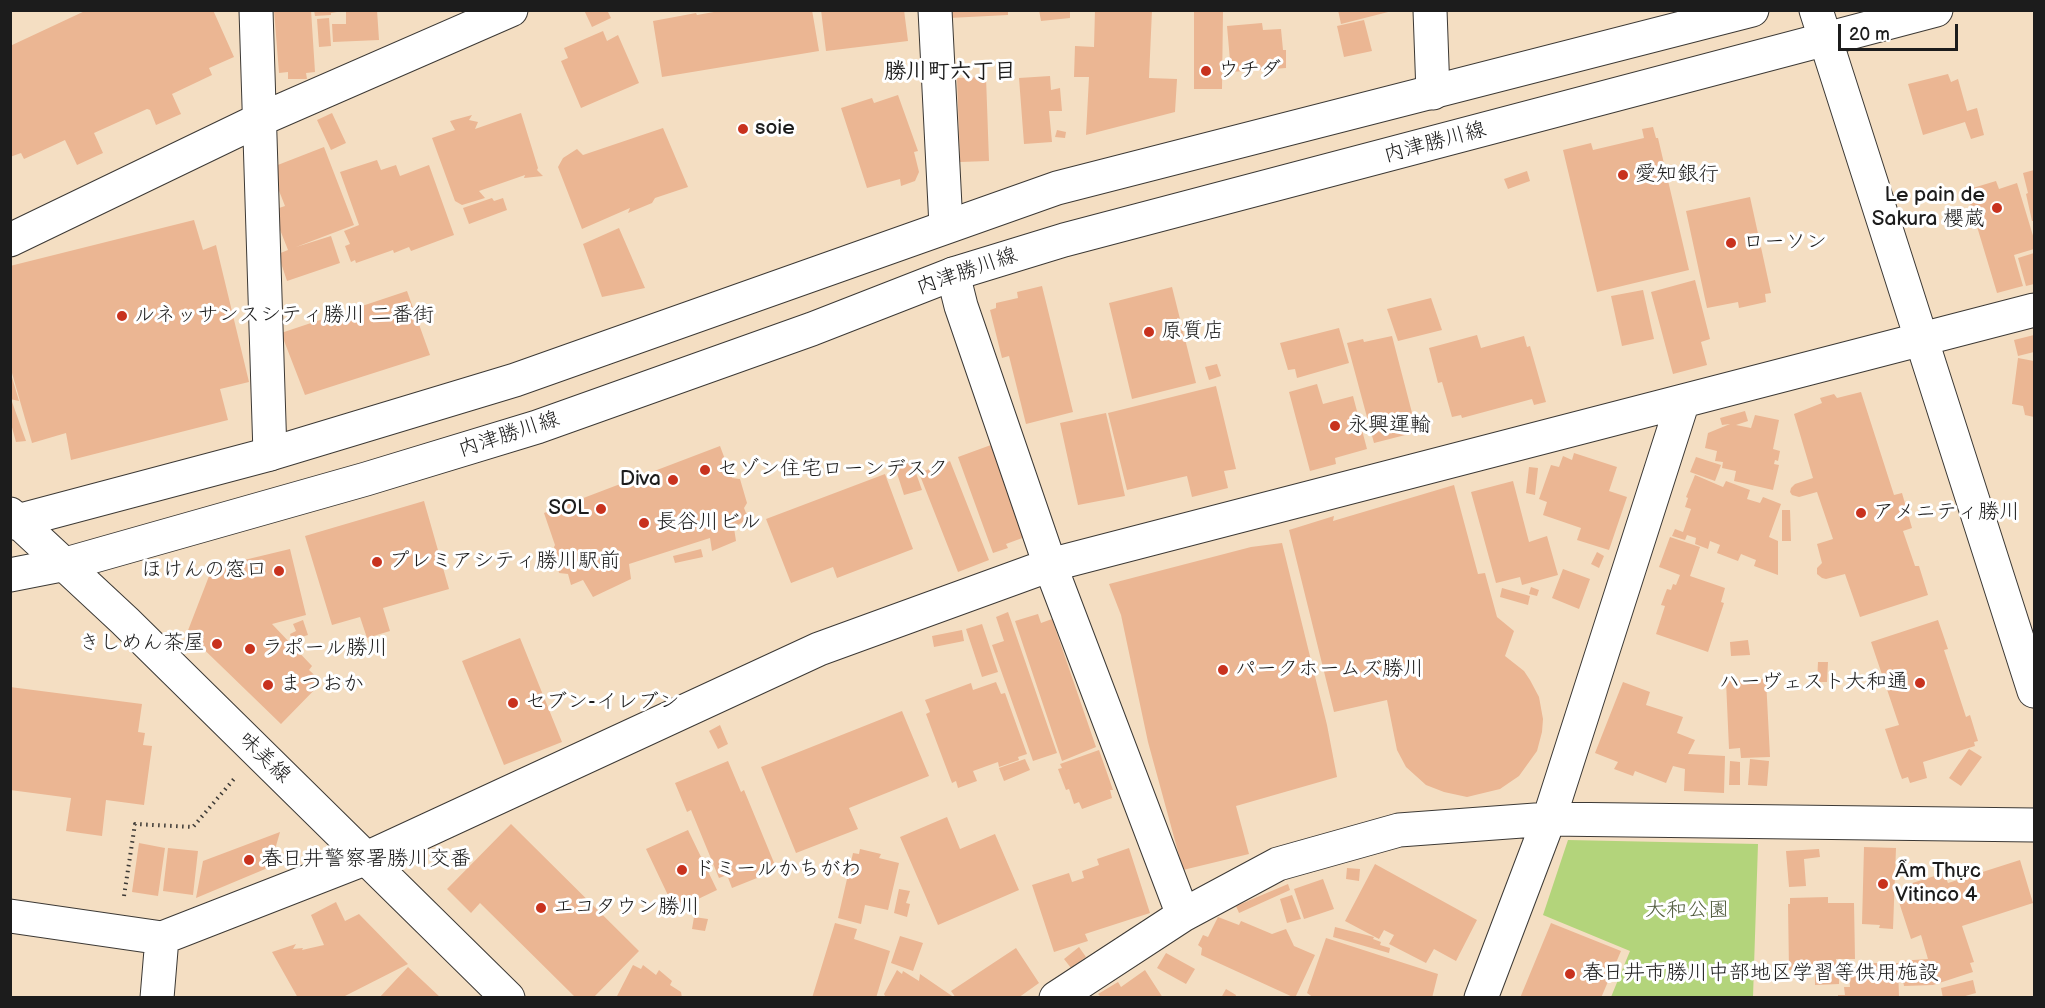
<!DOCTYPE html>
<html>
<head>
<meta charset="utf-8">
<style>
  body { margin:0 }
  #map { position:relative; width:2045px; height:1008px; overflow:hidden; background:#f4dec2; font-family:"Balsamiq Sans",sans-serif }
  canvas { display:block }
  .frame { position:absolute; inset:0; border:12px solid #1c1c1c; pointer-events:none }
  .scale { position:absolute; left:1838px; top:24px; width:120px; height:27px; box-sizing:border-box; border:3px solid #1c1c1c; border-top:0; padding-left:8px; font-size:18px; line-height:21px; white-space:nowrap; color:#1c1c1c; -webkit-text-stroke:4px #fff; paint-order:stroke }
</style>
</head>
<body>
<div id="map">
<canvas width="2045" height="1008"></canvas>
<div class="frame"></div>
<div class="scale">20 m</div>
</div>
<script>
const ctx = document.querySelector('canvas').getContext('2d');
ctx.lineJoin = 'round';
function fillPath(path, color) { ctx.fillStyle = color; ctx.fill(path, 'evenodd'); }
function trace(path, color, width, dash) { ctx.strokeStyle = color; ctx.lineWidth = width; ctx.lineCap = dash ? 'butt' : 'round'; ctx.setLineDash(dash || []); ctx.stroke(path); }
function write(font, color, halo, rows, align = 'center') {
  ctx.font = font + ' "Balsamiq Sans","Klee One",sans-serif'; ctx.lineWidth = 6; ctx.setLineDash([]); ctx.textBaseline = 'middle'; ctx.strokeStyle = halo; ctx.fillStyle = color; for (const [text, x, y, turn = 0] of rows) {
    ctx.save(); ctx.translate(x, y); ctx.rotate((+turn || 0) * Math.PI / 180); ctx.textAlign = isNaN(turn) ? turn : align; if (halo) ctx.strokeText(text, 0, 0); ctx.fillText(text, 0, 0); ctx.restore();
  }
}
const green = new Path2D(`
  M1568,840L1758,844L1753,997H1611L1630,951L1543,915Z`);
const building = new Path2D(`
  M87,10H213L234,57L209,68L212,75L172,94L181,114L156,125L150,110L147,109L94,133L103,153L77,165L65,140L24,159L21,153L10,157V46Z
  M274,10H311L315,72L306,73L307,79H288V72L279,73Z
  M314,10H337V12L331,13V15L315,16Z
  M346,10H377L379,40L333,42L332,24H346Z
  M584,10H607L611,18L592,27Z
  M725,10H812L819,51L662,77L653,21L696,13L697,15Z
  M821,10H904L908,41L826,51Z
  M948,10H1008V15L949,18Z
  M1039,10H1070V18L1041,21Z
  M1095,10H1152L1149,78L1177,79L1175,112L1086,135L1089,77H1074L1075,46L1094,47Z
  M1194,10H1223L1222,89H1194Z
  M1338,10H1392V11L1341,24Z
  M329,18L331,46L319,47L317,19Z
  M1364,20L1372,51L1344,57L1337,26Z
  M1262,23L1263,30L1281,29L1283,50H1286V68L1231,72L1227,26Z
  M603,31L607,41L618,35L639,83L581,108L561,61L568,58L564,48Z
  M1948,74L1951,82L1958,79L1967,111L1977,108L1984,135L1971,139L1965,122L1923,135L1908,84Z
  M1050,76L1051,90L1060,88L1062,111H1049L1052,142L1024,144L1019,78Z
  M986,77L989,161L960,162L957,78Z
  M898,95L918,151L914,152L919,172L915,181L901,186L900,179L867,188L841,108L872,98L874,103Z
  M332,113L346,143L331,150L317,120Z
  M521,113L538,168L537,170L543,176L524,178L525,175L479,191L485,198L462,205L455,201L432,138L455,130L450,121L472,115L469,120L478,122L475,129Z
  M1653,127L1656,138H1658L1689,270L1597,292L1563,150L1591,143L1593,150L1644,138L1642,129Z
  M663,128L688,187L655,198L652,203L628,213L630,208L582,229L558,167L563,158L577,149L583,155Z
  M1057,130L1066,132L1065,138L1055,137Z
  M324,147L354,225L296,247L331,236L340,263L287,281L278,254L288,250L275,217L276,209L285,206L270,168Z
  M377,160L381,170L396,165L400,176L429,165L454,235L411,251L409,247L394,253L393,250L356,263L355,260L351,262L345,246L350,244L344,231L359,225L340,172Z
  M2034,170V221H2032L2026,194L2028,193L2023,173Z
  M1527,171L1530,181L1508,189L1504,179Z
  M1996,181L1999,189L2017,183L2034,239V249L2014,255L2023,286L1997,293L1966,190Z
  M1750,197L1771,293L1765,294L1766,302L1739,308L1738,302L1707,308L1686,211Z
  M492,198L494,201L503,198L507,210L469,224L463,208Z
  M194,220L203,250L216,245L249,382L220,389L228,420L71,460L66,433L32,443L10,366V266Z
  M619,228L645,288L602,297L583,244Z
  M2034,253V284L2026,286L2018,258Z
  M1695,280L1710,339L1701,342L1707,365L1673,374L1651,292Z
  M1042,286L1073,412L1026,424L1009,356L1002,358L990,310L996,308V303L1018,298L1017,292Z
  M1172,287L1196,383L1132,399L1109,303Z
  M1643,290L1654,339L1622,346L1611,296Z
  M407,291L430,355L305,395L281,333Z
  M1431,298L1442,330L1398,341L1387,309Z
  M1339,328L1349,363L1297,378L1295,369L1288,370L1280,343Z
  M1477,335L1481,348L1524,336L1527,347L1530,346L1546,402L1534,405L1532,399L1462,418L1461,415L1452,417L1442,382L1438,383L1429,348Z
  M2034,335V352L2018,356L2014,340Z
  M1392,336L1417,432L1374,443L1347,343L1363,339L1364,342Z
  M2018,358L2034,361V417L2025,415L2023,406L2012,404Z
  M1217,364L1221,376L1209,380L1205,367Z
  M11,374L19,401L10,399Z
  M1317,384L1323,404L1353,396L1367,449L1335,458L1336,464L1310,471L1289,392Z
  M1216,386L1236,469L1224,471L1228,488L1192,497L1187,476L1127,490L1108,413Z
  M1861,392L1894,495L1902,493L1912,528L1903,531L1915,566H1919L1928,595L1860,617L1845,574L1826,579L1822,578L1817,574V568L1822,563L1817,544L1833,539L1817,492L1799,497L1792,495L1790,492L1791,488L1795,484L1813,478L1794,414L1822,403L1820,398L1834,394L1837,398Z
  M11,399L26,441L16,442L10,420Z
  M1745,411L1748,421L1736,425L1751,428L1755,415L1779,420L1773,449L1780,451L1778,461L1775,460L1774,464L1779,465L1773,490L1734,481L1736,471L1722,468L1723,462L1715,461L1717,451L1705,448L1708,433L1730,424L1722,425L1720,418Z
  M1106,413L1125,496L1078,505L1060,423Z
  M991,445L1025,537L1006,544L1008,548L993,553L958,457Z
  M720,446L732,478L740,479L747,503L744,508L748,518L734,528L736,541L712,551L710,538L629,564L631,579L593,597L583,580L571,585L568,574L559,573L554,547L555,545L544,513Z
  M1574,453L1617,467L1609,491L1627,497L1609,550L1577,540L1581,528L1543,515L1547,502L1539,499L1551,465L1559,467L1563,456L1572,460Z
  M1696,457L1721,465L1715,481L1690,472Z
  M950,461L989,560L958,572L919,473Z
  M912,462L922,490L904,495L895,467Z
  M1529,467L1538,468L1535,495L1526,493Z
  M885,474L913,549L837,578L833,567L791,583L766,519Z
  M1695,475L1723,487L1726,481L1750,490L1747,499L1760,503L1763,497L1781,504L1769,537L1778,541V575L1754,566L1756,560L1741,554L1738,561L1717,553L1720,545L1710,541L1708,549L1695,544L1696,538L1687,535L1685,540L1672,536L1675,529L1683,532L1691,509L1685,507L1688,498L1686,497Z
  M1513,481L1529,542L1547,536L1558,575L1522,585L1520,577L1496,583L1471,492Z
  M1454,485L1478,574L1485,573L1497,617L1514,631L1505,656L1524,671L1530,680L1539,697L1543,719L1542,732L1537,751L1519,776L1500,789L1467,797L1444,792L1426,785L1406,767L1397,750L1387,700L1334,712L1289,530L1334,516L1333,521Z
  M424,501L449,589L383,608L390,631L367,638L360,617L332,625L305,536Z
  M1782,510H1790L1791,541H1782Z
  M1670,537L1700,547L1690,576L1725,588L1721,602L1724,603L1708,652L1656,634L1665,606L1661,605L1667,589L1671,590L1673,584L1676,585L1680,575L1659,567Z
  M1282,543L1327,725L1337,777L1236,806L1249,854L1183,870L1148,742L1121,615L1109,584L1251,547Z
  M290,549L306,615L272,624L312,666L309,670L322,682L281,724L187,633L211,571L215,567Z
  M701,549L703,557L675,563L673,556Z
  M1597,552L1604,556L1599,568L1591,564Z
  M1563,569L1590,579L1579,609L1552,598Z
  M1531,587L1539,590L1537,596L1529,594Z
  M1502,588L1530,596L1528,605L1500,597Z
  M1008,612L1057,753L1033,761L992,645L1004,641L996,617Z
  M1038,614L1041,623L1052,619L1096,747L1062,761L1015,621Z
  M303,620L308,635L298,638L299,641L293,643L290,634L296,631L293,624Z
  M1938,620L1948,649L1944,650L1966,717L1970,715L1978,741L1974,742L1975,746L1923,762L1927,778L1910,783L1908,777L1902,779L1899,771L1885,729L1899,725L1871,642Z
  M982,624L998,672L982,677L966,629Z
  M962,630L964,641L934,647L932,636Z
  M520,638L562,742L504,765L462,661Z
  M1748,640L1750,655L1731,656L1730,642Z
  M1818,662H1828L1827,682H1817Z
  M1766,679L1770,757L1741,758L1740,748L1729,749L1726,681Z
  M996,682L1001,694L1005,693L1027,754L1018,757L1019,760L999,767L998,762L973,771L977,781L958,788L956,781L952,783L926,714L930,712L925,700L971,683L973,690Z
  M1623,682L1650,692L1646,705L1683,717L1677,733L1695,740L1688,754L1725,756L1724,793L1684,791L1685,769L1673,766L1666,783L1635,771L1633,776L1614,769L1618,762L1595,753Z
  M10,687L142,704L138,732L145,733L143,745L152,746L144,805L106,800L102,836L66,831L71,798L10,790Z
  M902,711L929,776L849,808L858,829L796,853L761,767Z
  M720,725L728,744L718,749L709,731Z
  M1969,749L1982,757L1961,786L1949,778Z
  M1099,750L1113,790H1110L1112,798L1082,809L1079,802L1074,804L1069,789L1066,790L1058,769L1062,768L1060,764Z
  M1025,759L1030,770L1004,781L999,768Z
  M1750,759L1769,761L1767,786L1748,785Z
  M728,761L741,792L744,790L777,870L732,888L727,875L719,878L691,810L687,812L675,783Z
  M1730,761L1740,762V785H1729Z
  M947,817L960,849L995,834L1019,890L938,925L900,837Z
  M511,824L639,951L593,998H576L480,903L471,913L447,889Z
  M688,830L717,890L675,910L646,849Z
  M280,832L270,867L196,898L203,861Z
  M139,843L165,848L158,896L132,892Z
  M1864,847L1896,848L1893,929L1879,928L1880,925L1862,924Z
  M168,848L198,851L193,895L163,891Z
  M1129,848L1150,913L1085,934L1088,941L1054,952L1032,885L1069,873L1072,882L1084,878L1082,871L1099,865L1097,859Z
  M860,849L881,854L879,858L899,863L888,910L865,905L861,924L838,918L853,853L859,854Z
  M1819,849L1820,857L1804,859L1806,886L1789,887L1786,851Z
  M2020,860L2033,903L1962,926L1974,962L1970,963L1973,972L1933,985L1904,986L1899,961L1928,959L1921,935L1911,939L1895,890L1903,888L1905,893L1908,892L1906,885L1944,873L1948,883Z
  M1375,864L1477,920L1456,961L1434,949L1426,963L1389,944L1394,935L1384,930L1379,939L1345,921Z
  M1347,868L1360,869L1359,881L1346,879Z
  M1323,879L1334,909L1304,919L1294,889Z
  M1288,884L1290,890L1239,913L1236,906Z
  M899,889L910,891L906,903L910,904L907,917L894,913Z
  M1292,895L1301,919L1287,923L1280,899Z
  M1828,897V903H1854L1855,959H1836L1837,970H1789L1788,904H1790V898Z
  M336,902L345,921L359,914L408,964L341,998H298L272,952L296,944L293,949L303,948L302,950L324,945L311,915Z
  M694,917L708,919L705,931L692,929Z
  M1218,917L1239,925L1241,921L1272,934L1286,929L1294,946L1315,955L1295,998L1201,955L1202,948L1198,945L1203,935L1208,937Z
  M835,923L857,929L854,939L890,951L876,998H812Z
  M1551,923L1621,951L1601,998H1520Z
  M1335,927L1374,937L1373,939L1381,942L1380,945L1390,948L1389,953L1333,937Z
  M900,936L923,943L913,971L891,963Z
  M1326,938L1438,974L1432,998H1314L1307,993Z
  M1079,947L1086,957L1071,968L1064,959Z
  M1016,948L1039,983L1018,998H956L951,991Z
  M1166,953L1195,969L1186,984L1157,968Z
  M1860,963H1898L1899,998H1838V995H1845L1844,987H1850L1849,977L1862,976Z
  M633,965L641,969L643,965L656,975L659,970L672,981L670,985L681,992L682,998H616Z
  M408,967L441,998H379Z
  M897,970L902,974L903,971L919,981L920,974L955,998H886L884,994Z
  M1145,970L1163,998H1102L1098,994L1118,982L1121,987Z
  M1815,972H1839V984L1815,985Z
  M1973,980L1976,993L1958,998H1943L1941,988Z
  M1226,989L1236,995L1235,998H1221Z`);
const path = new Path2D(`
  M124,896L135,824L193,827L234,779`);
const minor = new Path2D(`
  M256,10L270,454
  M935,10L946,226
  M1430,10L1433,93
  M10,240L259,120L511,10
  M953,274L961,306L1050,565L1183,915
  M10,916L162,938L367,858L819,649L1050,565L2034,310
  M157,998L162,938
  M1056,998L1183,915L1278,864L1399,830L1549,819L2034,825
  M1481,998L1549,819L1683,401`);
const tertiary = new Path2D(`
  M1816,10L2034,691
  M10,514L125,621L508,998`);
const secondary = new Path2D(`
  M10,523L270,454L515,380L1057,188L1752,10
  M10,575L66,564L366,479L537,427L812,329L953,274L1064,240L1936,10`);
const markers = [
  [1206,71,6,"#c8321e"],
  [743,129,6,"#c8321e"],
  [1623,175,6,"#c8321e"],
  [1997,208,6,"#c8321e"],
  [1731,243,6,"#c8321e"],
  [122,316,6,"#c8321e"],
  [1149,332,6,"#c8321e"],
  [1335,426,6,"#c8321e"],
  [705,470,6,"#c8321e"],
  [673,480,6,"#c8321e"],
  [601,509,6,"#c8321e"],
  [1861,513,6,"#c8321e"],
  [644,523,6,"#c8321e"],
  [377,562,6,"#c8321e"],
  [279,571,6,"#c8321e"],
  [217,644,6,"#c8321e"],
  [250,649,6,"#c8321e"],
  [1223,670,6,"#c8321e"],
  [1920,683,6,"#c8321e"],
  [268,685,6,"#c8321e"],
  [513,703,6,"#c8321e"],
  [249,860,6,"#c8321e"],
  [682,870,6,"#c8321e"],
  [1883,884,6,"#c8321e"],
  [541,908,6,"#c8321e"],
  [1570,974,6,"#c8321e"]
];
const poiNames = [
  ["ウチダ",1218,71],
  ["soie",755,129],
  ["愛知銀行",1635,175],
  ["Le pain de",1985,196,"right"],
  ["Sakura 櫻蔵",1985,220,"right"],
  ["ローソン",1743,243],
  ["ルネッサンスシティ勝川 二番街",134,316],
  ["原質店",1161,332],
  ["永興運輸",1347,426],
  ["セゾン住宅ローンデスク",717,470],
  ["Diva",661,480,"right"],
  ["SOL",589,509,"right"],
  ["アメニティ勝川",1873,513],
  ["長谷川ビル",656,523],
  ["プレミアシティ勝川駅前",389,562],
  ["ほけんの窓口",267,571,"right"],
  ["きしめん茶屋",205,644,"right"],
  ["ラポール勝川",262,649],
  ["パークホームズ勝川",1235,670],
  ["ハーヴェスト大和通",1908,683,"right"],
  ["まつおか",280,685],
  ["セブン-イレブン",525,703],
  ["春日井警察署勝川交番",261,860],
  ["ドミールかちがわ",694,870],
  ["Ẩm Thực",1895,872],
  ["Vitinco 4",1895,896],
  ["エコタウン勝川",553,908],
  ["春日井市勝川中部地区学習等供用施設",1582,974]
];
const streetNames = [
  ["内津勝川線",1435,143,-15],
  ["内津勝川線",967,272,-19],
  ["内津勝川線",509,435,-18],
  ["味美線",264,758,44]
];
const parkNames = [
  ["大和公園",1687,911]
];
const neighbourhoodNames = [
  ["勝川町六丁目",950,72]
];
fillPath(green, '#b3d47b');
fillPath(building, '#ebb693');
trace(minor, '#3c3935', 35);
trace(tertiary, '#3c3935', 35);
trace(secondary, '#3c3935', 35);
trace(path, '#3c3935', 4, [1.5, 4.5]);
trace(minor, '#fff', 33);
trace(tertiary, '#fff', 33);
trace(secondary, '#fff', 33);
for (const [x, y, r, color] of markers) { const dot = new Path2D(); dot.arc(x, y, r, 0, 2 * Math.PI); ctx.fillStyle = color; ctx.fill(dot); trace(dot, '#fff', 2); }
write('21px', '#1c1c1c', '#fff', poiNames, 'left');
write('21px', '#1c1c1c', '#fff', streetNames);
write('21px', '#515c3d', '#fff', parkNames);
write('bold 22px', '#1c1c1c', '#fff', neighbourhoodNames);
</script>
</body>
</html>
